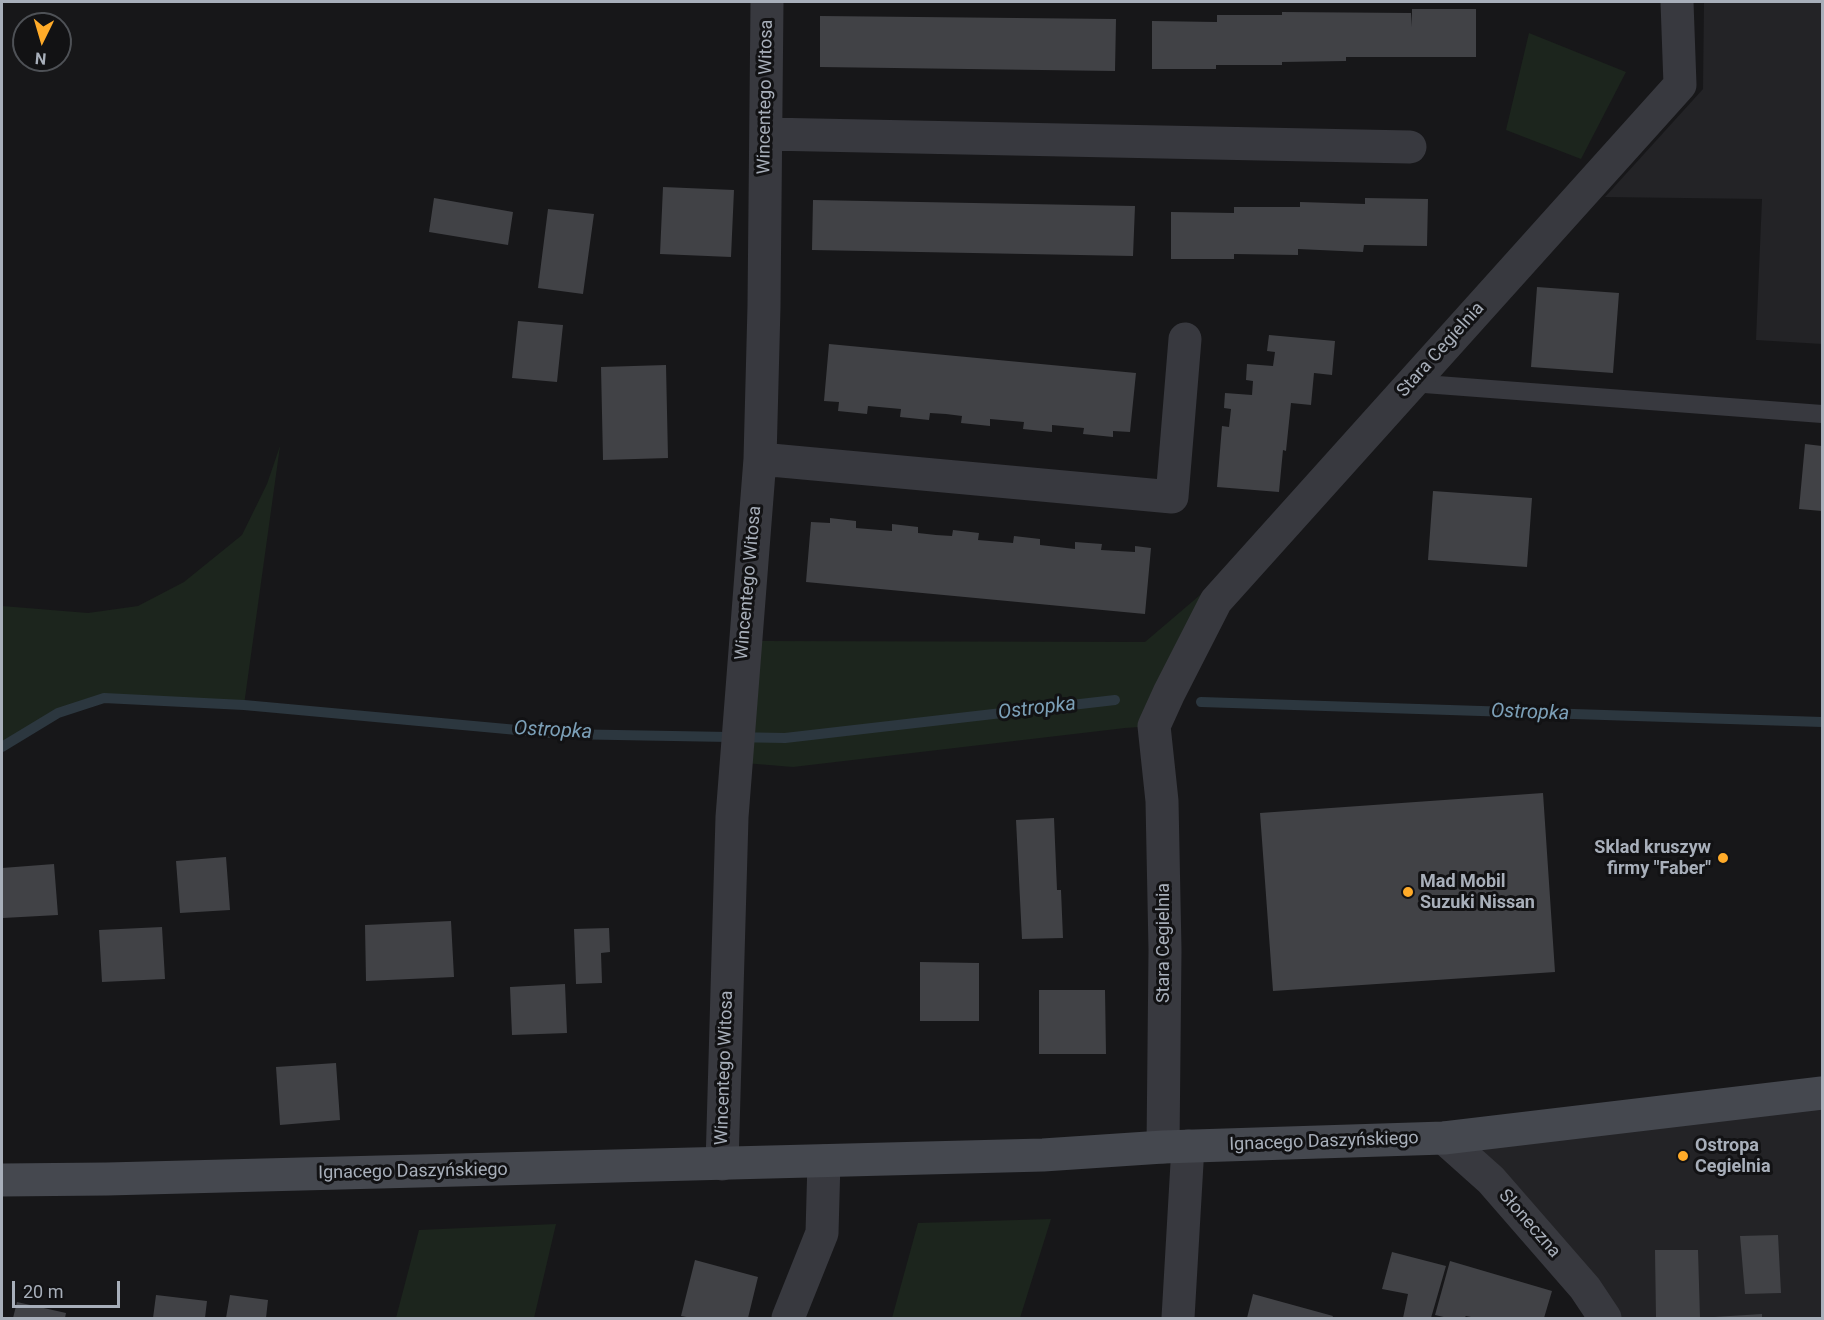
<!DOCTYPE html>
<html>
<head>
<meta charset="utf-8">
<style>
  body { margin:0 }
  #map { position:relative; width:1824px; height:1320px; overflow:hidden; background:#171719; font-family:Roboto,sans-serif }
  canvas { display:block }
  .frame { position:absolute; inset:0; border:3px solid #a8afba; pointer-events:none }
  .north { position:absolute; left:12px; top:12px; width:60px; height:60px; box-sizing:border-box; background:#121214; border:2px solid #4e5156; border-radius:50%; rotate:185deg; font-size:16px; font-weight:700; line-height:24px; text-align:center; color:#a8afba }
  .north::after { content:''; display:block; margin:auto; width:21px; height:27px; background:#ffab29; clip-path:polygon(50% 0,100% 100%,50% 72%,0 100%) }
  .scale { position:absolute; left:12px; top:1281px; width:108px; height:27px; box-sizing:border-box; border:3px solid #a8afba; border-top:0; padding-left:8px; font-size:18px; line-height:21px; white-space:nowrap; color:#a8afba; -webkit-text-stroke:4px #121214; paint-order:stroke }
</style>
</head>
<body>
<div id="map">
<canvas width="1824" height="1320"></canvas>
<div class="frame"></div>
<div class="north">N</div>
<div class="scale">20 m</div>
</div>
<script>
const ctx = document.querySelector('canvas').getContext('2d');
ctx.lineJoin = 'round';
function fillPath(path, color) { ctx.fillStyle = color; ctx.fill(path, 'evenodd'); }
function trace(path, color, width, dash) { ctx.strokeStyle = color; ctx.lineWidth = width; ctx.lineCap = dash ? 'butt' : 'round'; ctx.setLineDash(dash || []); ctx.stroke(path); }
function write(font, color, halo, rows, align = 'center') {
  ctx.font = font + ' Roboto,sans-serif'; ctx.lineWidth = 6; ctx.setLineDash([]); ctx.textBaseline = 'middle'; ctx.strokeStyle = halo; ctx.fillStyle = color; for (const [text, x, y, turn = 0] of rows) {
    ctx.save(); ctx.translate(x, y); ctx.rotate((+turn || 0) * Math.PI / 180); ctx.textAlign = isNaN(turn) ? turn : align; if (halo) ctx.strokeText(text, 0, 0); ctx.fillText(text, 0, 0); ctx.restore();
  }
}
const built = new Path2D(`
  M1704,2H1822V344L1756,340L1762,199L1605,197L1703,89Z
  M1822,1093V1318H1605L1444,1138Z`);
const green = new Path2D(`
  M1529,33L1626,72L1581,159L1506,130Z
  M280,446L244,705L104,698L58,713L2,747V606L88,613L138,606L184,582L242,535L267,484Z
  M1288,520L1153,726L1125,728L793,767L732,762L762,641L1145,642Z
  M1051,1219L1020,1318H892L918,1223Z
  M556,1224L534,1318H396L419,1230Z`);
const stream = new Path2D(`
  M1201,702L1822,722
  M2,747L58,713L104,698L244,705L561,734L785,738L1115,700`);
const building = new Path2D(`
  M1412,9H1476V57H1346V61L1282,62V65H1216V69H1152V21L1217,22V15H1282V12L1411,13L1412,27Z
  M820,16L1116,19L1115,71L820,67Z
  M663,187L734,190L731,257L660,254Z
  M434,198L513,212L508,245L429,232Z
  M1365,198L1428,199L1427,246L1364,245L1363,252L1298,249V255L1234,254V259H1171V212L1234,213V207H1300V202L1365,204Z
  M813,200L1135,206L1133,256L812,250Z
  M548,209L594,214L583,294L538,288Z
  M1537,287L1619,293L1613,373L1531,367Z
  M518,321L563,325L557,382L512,378Z
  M1269,335L1335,341L1332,375L1314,373L1311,405L1291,403L1286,451L1283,450L1279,492L1217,487L1222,426L1229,427L1231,409L1224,408L1225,393L1252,395L1253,381L1246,380L1247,364L1273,366L1275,352L1267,351Z
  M829,344L1136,373L1130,432L1113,431V437L1083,434L1084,428L1052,425V432L1023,429L1024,422L990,419V426L961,423L962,416L946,414L930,413L929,420L900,417L901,409L868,406L867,414L838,411L839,402L824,401Z
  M666,365L668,458L603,460L601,367Z
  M1805,444L1822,446V511L1799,509Z
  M1433,491L1532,498L1527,567L1428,560Z
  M830,518L856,521V528L892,531V524L918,527V533L936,535L952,536L953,530L979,533L978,540L1013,543L1014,536L1040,539V545L1075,549V542L1102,544L1101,550L1135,552V546L1151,548L1145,614L806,582L811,522L830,523Z
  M1543,793L1555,972L1273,991L1260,813Z
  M1054,818L1057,890H1061L1063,938L1022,939L1016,820Z
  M226,857L230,910L180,913L176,861Z
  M54,864L58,915L3,918L2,868Z
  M451,921L454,977L366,981L365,925Z
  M162,927L165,979L102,982L99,930Z
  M609,928L610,952L601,953L602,983L576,984L574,929Z
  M920,962L979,963V1021H920Z
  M565,984L567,1033L512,1035L510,987Z
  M1039,990H1105L1106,1054H1039Z
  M336,1063L340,1120L280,1125L276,1067Z
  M1778,1235L1781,1293L1745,1294L1740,1236Z
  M1655,1250H1698L1700,1318H1656Z
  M1392,1252L1446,1266L1431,1318H1403L1408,1294L1382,1289Z
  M695,1260L758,1277L748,1318H692L681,1316Z
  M1450,1261L1552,1291L1544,1318H1476L1466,1316L1464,1318H1448L1435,1315Z
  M1253,1294L1333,1316L1332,1318H1247Z
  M156,1295L207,1301L205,1318H153Z
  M230,1295L268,1300L266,1318H226Z
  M17,1302L66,1313L65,1318H13Z
  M1762,1314V1318H1714V1317Z`);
const lane = new Path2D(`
  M1411,383L1822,414`);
const street = new Path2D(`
  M766,134L1410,147
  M760,459L1172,497L1185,339
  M1444,1138L1491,1180L1585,1288L1605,1318
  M1163,1147L1165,950L1162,801L1154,726L1169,693L1216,601L1680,85L1677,2
  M722,1164L732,817L760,459L764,306L767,2
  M788,1318L822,1233L824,1161
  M1178,1318L1188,1146`);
const secondary = new Path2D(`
  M2,1180L107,1179L1043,1155L1163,1147L1444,1138L1822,1093`);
const markers = [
  [1723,858,6,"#ffab29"],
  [1408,892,6,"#ffab29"],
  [1683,1156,6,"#ffab29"]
];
const streetNames = [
  ["Wincentego Witosa",766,97,-89],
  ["Stara Cegielnia",1441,350,-48],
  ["Wincentego Witosa",749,583,-85],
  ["Stara Cegielnia",1164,943,-90],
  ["Wincentego Witosa",725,1068,-88],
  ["Ignacego Daszyńskiego",1324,1142,-2],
  ["Ignacego Daszyńskiego",413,1172,-1],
  ["Słoneczna",1529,1224,49]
];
const poiNames = [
  ["Sklad kruszyw",1711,848,"right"],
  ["firmy \"Faber\"",1711,869,"right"],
  ["Mad Mobil",1420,882],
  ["Suzuki Nissan",1420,903],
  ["Ostropa",1695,1146],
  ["Cegielnia",1695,1167]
];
const waterNames = [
  ["Ostropka",1037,709,-7],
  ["Ostropka",1530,713,2],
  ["Ostropka",553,731,3]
];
fillPath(built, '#232326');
fillPath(green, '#1c251d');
trace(stream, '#2c373f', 10);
fillPath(building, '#414246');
trace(lane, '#38393f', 18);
trace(street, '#38393f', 33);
trace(secondary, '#45484f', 33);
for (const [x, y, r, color] of markers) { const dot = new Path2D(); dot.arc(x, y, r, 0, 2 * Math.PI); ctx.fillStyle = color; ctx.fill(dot); trace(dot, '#121214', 2); }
write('18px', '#a8afba', '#121214', streetNames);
write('bold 18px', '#a8afba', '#121214', poiNames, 'left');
write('italic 20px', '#7ca0b8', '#121214', waterNames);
</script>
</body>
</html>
